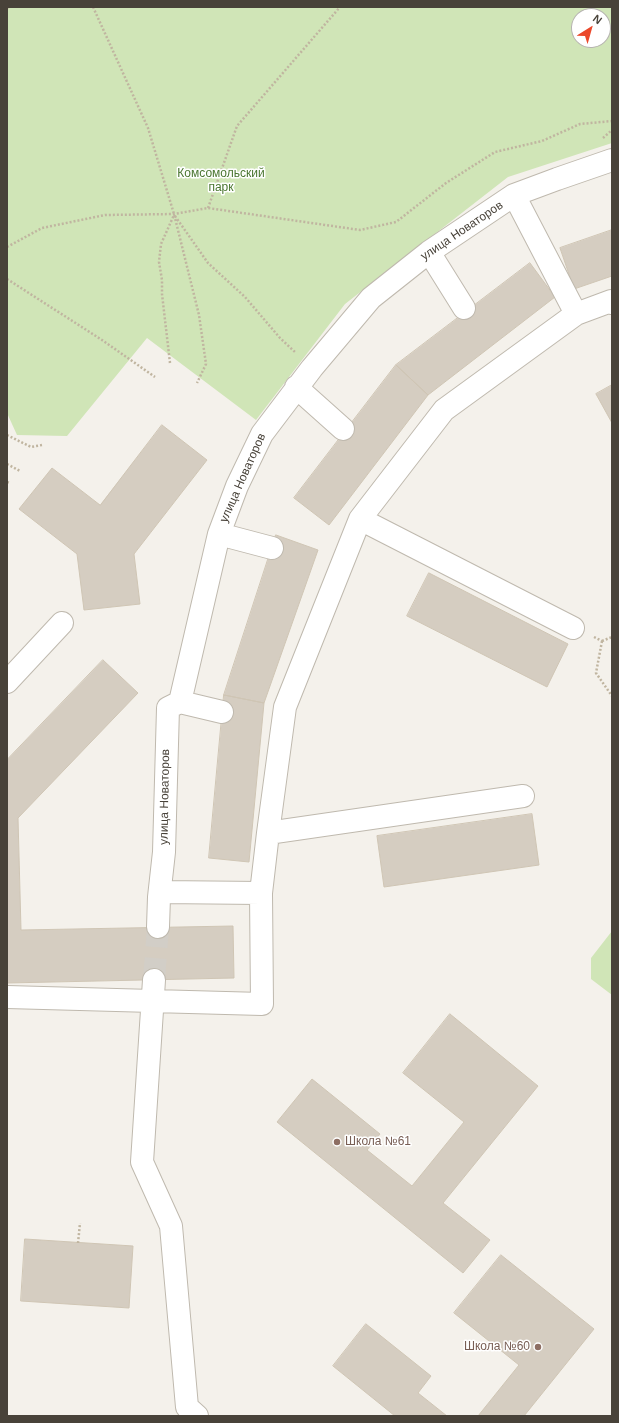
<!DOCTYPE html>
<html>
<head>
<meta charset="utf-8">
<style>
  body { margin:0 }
  #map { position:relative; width:619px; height:1423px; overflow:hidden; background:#f4f1eb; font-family:Arial,sans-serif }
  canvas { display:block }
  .frame { position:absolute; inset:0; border:8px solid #484239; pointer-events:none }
  .north { position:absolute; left:571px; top:8px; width:40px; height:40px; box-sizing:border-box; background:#fff; border:1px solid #b6b3b0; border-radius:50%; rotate:37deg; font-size:11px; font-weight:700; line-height:16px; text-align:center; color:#484239 }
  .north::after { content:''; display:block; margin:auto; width:14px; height:18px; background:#eb482b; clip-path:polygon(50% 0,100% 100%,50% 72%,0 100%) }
</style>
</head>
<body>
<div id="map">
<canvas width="619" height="1423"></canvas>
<div class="frame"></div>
<div class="north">N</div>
</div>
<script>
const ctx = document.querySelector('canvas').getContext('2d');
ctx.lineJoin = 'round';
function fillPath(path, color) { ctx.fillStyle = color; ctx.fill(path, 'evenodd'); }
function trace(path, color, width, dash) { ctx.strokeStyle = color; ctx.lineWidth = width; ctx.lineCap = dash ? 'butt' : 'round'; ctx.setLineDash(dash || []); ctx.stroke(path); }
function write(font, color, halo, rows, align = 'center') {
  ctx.font = font + ' Arial,sans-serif'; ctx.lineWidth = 3; ctx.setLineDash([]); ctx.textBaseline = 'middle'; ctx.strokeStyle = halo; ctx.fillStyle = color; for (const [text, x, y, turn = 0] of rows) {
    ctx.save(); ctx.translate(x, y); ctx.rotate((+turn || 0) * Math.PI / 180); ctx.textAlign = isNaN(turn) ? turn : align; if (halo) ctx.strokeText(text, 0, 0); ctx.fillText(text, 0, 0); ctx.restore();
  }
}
const green = new Path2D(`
  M7,7H612V143L508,177L345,304L256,420L147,338L67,436L17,435L7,413ZM579,16H603V40H579Z
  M612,931V995L591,979V958Z`);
const building = new Path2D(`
  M612,230V276L574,289L560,248Z
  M530,263L555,297L428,395L396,365Z
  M396,365L428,395L329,525L294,498Z
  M612,385V423L596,394Z
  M162,425L207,460L134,554L140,604L84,610L77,554L19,509L52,468L100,505Z
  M276,535L318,550L264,703L224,695Z
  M429,573L568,644L547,687L407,616Z
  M103,660L138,693L18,818L21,930L233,926L234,978L7,983V760Z
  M224,695L264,703L249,862L209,858Z
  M532,814L539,865L384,887L377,836Z
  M450,1014L538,1086L443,1203L490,1240L463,1273L277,1122L312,1079L380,1134L367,1150L412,1186L464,1122L403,1073Z
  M25,1239L133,1246L129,1308L21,1301Z
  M501,1255L594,1329L524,1416H478L519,1365L454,1313Z
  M366,1324L431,1376L418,1393L447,1416H395L333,1366Z`);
const minorTunnel = new Path2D(`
  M154,980L158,927`);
const path = new Path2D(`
  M93,7L148,128L174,214L199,315L206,364L197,383
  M7,8L9,7
  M603,138L612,130
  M208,208L237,126L340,7
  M175,216L208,263L245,297L280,338L296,353
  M7,247L42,228L105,215L174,214L208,208L360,230L396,222L446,183L495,152L542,141L580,124L612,121
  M7,279L102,340L155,377
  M170,363L162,294V280L159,262L161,244L174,215
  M7,435L31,447L42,445
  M7,464L20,471
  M7,482L10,483
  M594,637L602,641
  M602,641L596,673L612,696
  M602,641L612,637
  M78,1243L80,1223`);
const minor = new Path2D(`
  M514,195L576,314L611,301L612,303
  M429,252L464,308
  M296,387L343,429
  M219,534L272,548
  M573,628L360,519L444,410L576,314
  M7,682L62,623
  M180,702L219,534L237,486L262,434L312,368L371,298L429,252L514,195L557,179L612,160
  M180,702L222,712
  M268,833L285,707L360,519
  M160,892L261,893
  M158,927L159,897L164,852L168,708L180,702
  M154,980L142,1162L171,1226L187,1407L197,1416
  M7,997L262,1004L261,893L268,833L523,796`);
const markers = [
  [337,1142,4,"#8d6e63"],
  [538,1347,4,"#8d6e63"]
];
const parkNames = [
  ["Комсомольский",221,174],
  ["парк",221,188]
];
const streetNames = [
  ["улица Новаторов",462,231,-34],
  ["улица Новаторов",243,478,-66],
  ["улица Новаторов",165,797,-89]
];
const educationNames = [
  ["Школа №61",345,1142],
  ["Школа №60",530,1347,"right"]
];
fillPath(green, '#d0e5b7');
fillPath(building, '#d5cdc1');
trace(building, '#cfc5b4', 1);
trace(minorTunnel, '#d2cec7', 22, [22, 11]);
trace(minor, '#bfb9ae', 24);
trace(path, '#c0b5a0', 2.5, [2, 2]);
trace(minor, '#fff', 22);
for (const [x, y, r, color] of markers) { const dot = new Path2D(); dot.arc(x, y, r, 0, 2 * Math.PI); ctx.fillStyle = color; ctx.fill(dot); trace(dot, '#fff', 1.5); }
write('12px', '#4a7630', '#fff', parkNames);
write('12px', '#484239', '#fff', streetNames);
write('12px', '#785e54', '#fff', educationNames, 'left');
</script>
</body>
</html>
